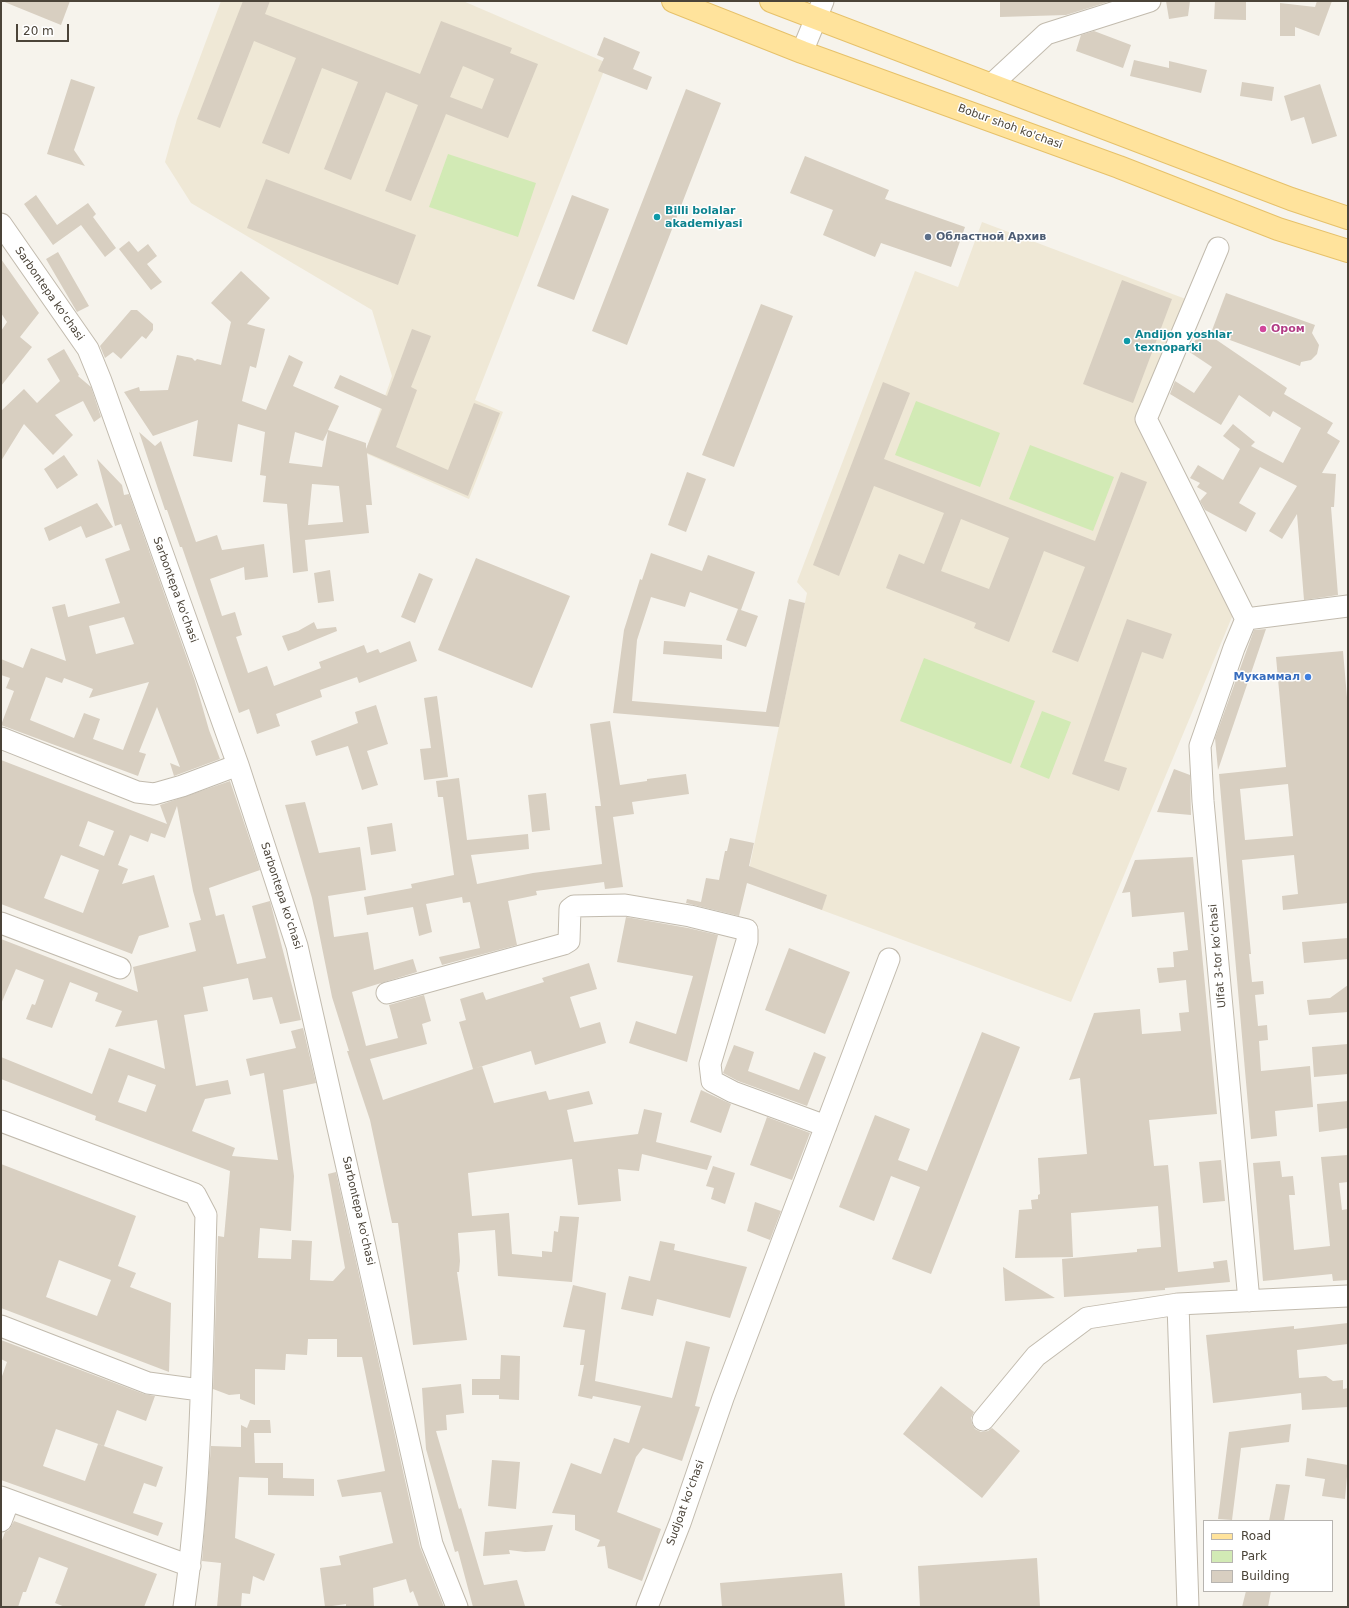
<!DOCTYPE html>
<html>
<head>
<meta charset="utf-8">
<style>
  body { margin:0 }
  #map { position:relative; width:1349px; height:1608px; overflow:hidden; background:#f6f3ec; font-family:"DejaVu Sans",sans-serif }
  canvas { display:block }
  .frame { position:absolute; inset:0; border:2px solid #4b4439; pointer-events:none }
  .legend { position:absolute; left:1203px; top:1520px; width:130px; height:72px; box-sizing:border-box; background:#fff; border:1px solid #b7b4b0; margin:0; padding:5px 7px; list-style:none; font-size:12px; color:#4b4439 }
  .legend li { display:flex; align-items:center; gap:8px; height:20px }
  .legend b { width:20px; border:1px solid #b7b4b0 }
  .scale { position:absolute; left:16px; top:24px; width:53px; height:18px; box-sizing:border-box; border:2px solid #4b4439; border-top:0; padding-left:5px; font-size:12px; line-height:14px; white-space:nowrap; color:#4b4439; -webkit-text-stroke:3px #fff; paint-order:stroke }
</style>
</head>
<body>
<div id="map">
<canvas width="1349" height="1608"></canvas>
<div class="frame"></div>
<ul class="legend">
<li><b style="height:5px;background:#ffe39c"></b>Road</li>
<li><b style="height:11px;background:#d2eab5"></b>Park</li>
<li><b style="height:11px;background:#d8cfc1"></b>Building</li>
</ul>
<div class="scale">20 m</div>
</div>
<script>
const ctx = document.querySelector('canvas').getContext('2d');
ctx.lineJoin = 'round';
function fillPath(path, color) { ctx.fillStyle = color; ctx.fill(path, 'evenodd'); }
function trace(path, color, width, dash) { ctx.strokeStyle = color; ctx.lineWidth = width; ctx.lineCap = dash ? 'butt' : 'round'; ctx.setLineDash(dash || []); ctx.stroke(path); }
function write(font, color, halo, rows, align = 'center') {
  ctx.font = font + ' "DejaVu Sans",sans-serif'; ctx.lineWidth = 3; ctx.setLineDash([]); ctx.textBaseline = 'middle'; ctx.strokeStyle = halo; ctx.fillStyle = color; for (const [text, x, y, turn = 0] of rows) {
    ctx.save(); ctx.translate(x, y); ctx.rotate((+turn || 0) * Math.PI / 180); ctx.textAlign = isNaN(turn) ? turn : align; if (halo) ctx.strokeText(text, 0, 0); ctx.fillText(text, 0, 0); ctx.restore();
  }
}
const education = new Path2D(`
  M221,1H463L607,63L475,400L503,412L469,499L365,453L392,376L372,310L191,203L165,162L177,119Z
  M982,222L1191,301L1144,423L1237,605L1071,1002L762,888L764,881L748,874L807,593L797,582L915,271L958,287Z`);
const green = new Path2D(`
  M448,154L536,183L518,237L429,207Z
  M916,401L1000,433L980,487L895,455Z
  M1030,445L1114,477L1093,531L1009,499Z
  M924,658L1035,701L1011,764L900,721Z
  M1042,711L1071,722L1049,779L1020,767Z`);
const building = new Path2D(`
  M2,1H70L61,25Z
  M243,1H270L265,14L420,74L441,21L512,48L510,53L538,64L508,138L446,114L411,201L385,191L418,105L386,92L351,180L324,169L358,82L322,68L289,154L262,143L296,58L254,41L220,128L197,119ZM463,66L494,79L482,109L450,97Z
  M1000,1H1108V2L1066,15L1000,17Z
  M1166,1H1190L1188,16L1169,19Z
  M1215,1H1246V20L1214,19Z
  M1317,1H1332L1319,36L1295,27V36H1280V3L1315,7Z
  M1094,31L1131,45L1123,68L1076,51L1081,35Z
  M604,37L640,52L633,69L652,77L647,90L598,71L604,58L597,55Z
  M1134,60L1169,68V61L1207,70L1201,93L1130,76Z
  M71,79L95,87L74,150L85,166L47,154Z
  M1242,82L1274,87L1272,101L1240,96Z
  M1320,84L1337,136L1312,144L1304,117L1291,121L1284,96Z
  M686,89L721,103L627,345L592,331Z
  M805,156L889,190L885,199L965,227L951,267L881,243L875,257L823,235L833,210L790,193Z
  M266,179L416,235L398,285L247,228Z
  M36,195L57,225L88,203L96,214L93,217L116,248L105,257L81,225L53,245L24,204Z
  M572,195L609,209L574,300L537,286Z
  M129,241L138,252L148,244L157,256L147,264L162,282L151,290L119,249Z
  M58,252L89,306L77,312L46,259Z
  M1,259L39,313L20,337L32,347L1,386V331L7,322L1,313Z
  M241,271L270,298L247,324L265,329L256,368L250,366L242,401L266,410L289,355L303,362L293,386L339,406L328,430L366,443V449L382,409L334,388L340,375L387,396L412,329L431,336L411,387L417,390L396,447L448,470L474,403L500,413L468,496L367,453L372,505H366L369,533L305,540L308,571L293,573L287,504L263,502L266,476L260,475L265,432L238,424L232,462L193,456L198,420L153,436L124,392L139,387L140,391L168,390L177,355L192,358L195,361L197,359L221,365L231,322L211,303ZM328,431L322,467L289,463L295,432L323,441ZM312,484L339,486L343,522L308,525Z
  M1122,280L1172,299L1133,403L1083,384Z
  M1226,293L1315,325L1312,333L1319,345L1317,354L1311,360L1301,362L1300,366L1211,333Z
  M761,304L793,316L734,467L702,455Z
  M131,310H137L153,324V330L146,339L142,336L121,359L113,352L105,358L100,346Z
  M1202,330L1287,388L1284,394L1333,423L1327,433L1340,441L1322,473L1336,474L1334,507H1331L1338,595L1304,600L1297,514L1282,539L1269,531L1297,486L1260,467L1239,503L1256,513L1246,532L1205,510L1200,501L1207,493L1197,487L1200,483L1190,478L1198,465L1223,480L1240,449L1223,436L1233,424L1255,442L1251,446L1283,463L1301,428L1273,411L1270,417L1239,395L1221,425L1170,394L1175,381L1194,393L1212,367L1188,351Z
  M64,349L79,375L78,376L91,387L101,417L94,422L83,401L55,415L73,435L53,455L24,424L1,461V411L24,389L37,403L60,381L47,359Z
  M883,382L910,393L884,459L1095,541L1121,472L1147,482L1078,662L1052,652L1085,567L1044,551L1009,642L974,628L976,623L886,588L899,554L924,564L944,513L874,486L839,576L813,565ZM961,519L1009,538L989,589L941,571Z
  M139,432L155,446L161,441L196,542L217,535L222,550L264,544L268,577L245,580L244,567L210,579L222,616L235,612L242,635L236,637L248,673L267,666L274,686L321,668L319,662L364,645L367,653L378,649L380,653L410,641L417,661L359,683L357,677L320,690L322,697L276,714L280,726L257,734L249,709L239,713L182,547H180L167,510H165Z
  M64,455L78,475L57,489L44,469Z
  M97,459L122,485L124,495L129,494L195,681L209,730L220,759L174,776L170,763L180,767L157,707L139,752L146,754L138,776L1,725L14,691L6,688L10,678L1,675V659L23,668L31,648L66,661L52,607L65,604L68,617L120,603L105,559L130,550L121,524L115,526ZM124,617L134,644L96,654L89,626ZM46,677L62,683L64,678L93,689L89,698L149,682L123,750L93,739L100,719L84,713L74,738L30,720Z
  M687,472L706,479L686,532L668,525Z
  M97,503L113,527L86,538L81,526L49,541L44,528Z
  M651,553L702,571L708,555L755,572L741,610L690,592L685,607L651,597L637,640L632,701L766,712L789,599L805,603L779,727L613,713L624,630L640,579L642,580Z
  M476,558L570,596L532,688L438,650Z
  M330,570L334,601L318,603L314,573Z
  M419,573L433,579L415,623L401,617Z
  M738,609L758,616L746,647L726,640Z
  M1127,619L1172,634L1163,659L1142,652L1104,761L1127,768L1119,791L1072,774Z
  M314,622L317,629L336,627L337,631L288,651L282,636L298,631Z
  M1266,629L1218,770L1215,738L1254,630Z
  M664,641L722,645V659L663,654Z
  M1343,651L1348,709V903L1283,910L1282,896L1298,894L1294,855L1242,860L1251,954H1249L1252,982L1263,981L1264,994L1255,995L1258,1026L1267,1025L1268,1040L1259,1041L1261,1071L1310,1066L1313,1107L1275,1111L1277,1136L1251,1139L1219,774L1286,767L1276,657ZM1288,784L1293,836L1245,840L1240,789Z
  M437,696L448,777L424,780L420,749L431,748L424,698Z
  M376,705L388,744L367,751L378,785L362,790L348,746L316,756L311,741L358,723L355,712Z
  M610,721L620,785L647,781V779L686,774L689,794L632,802L634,814L613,817L623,887L605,889L604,882L536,891L537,895L508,901L517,945L442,965L439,957L480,948L470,902L463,903L462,897L426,904L432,932L419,936L413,907L367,915L364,897L412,888L411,884L454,875L443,797H438L436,781L459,778L467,840L528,834L529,849L471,855L477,884L533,873L602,864L595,806H601L590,724Z
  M1,760L167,824L160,805L230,781L260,870L209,888L216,916L224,914L237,964L266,958L252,906L270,901L301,1020L280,1024L272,997L253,1000L248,978L203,987L208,1011L184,1015L196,1086L228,1080L231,1094L205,1099L192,1131L235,1148L232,1156L278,1160L264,1073L250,1076L246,1059L296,1048L291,1031L303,1028L316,1083L283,1090L294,1176L291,1231L260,1228L258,1258L291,1259L292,1240L312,1241L310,1280L333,1281L345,1268L328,1174L336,1172L420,1547L444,1607H419L413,1591L410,1593L406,1579L373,1588L374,1607H346V1604L325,1607L320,1568L341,1565L339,1556L393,1543L381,1492L342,1497L337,1480L385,1471L362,1357H337V1339H308L307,1355L286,1354L285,1370L255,1369V1405L240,1399V1394L229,1395L213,1389L218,1236L224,1237L230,1171L95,1120L96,1116L1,1079V1057L92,1094L109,1048L165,1069L157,1020L115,1027L122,1011L95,1001L98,993L70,982L52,1028L26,1019L32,1004L35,1005L44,980L16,969L1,1004V939L138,992L133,967L196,951L189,923L201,920L193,891L177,806L165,838L151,833L148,842L130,835L118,865L128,869L122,884L154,875L169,927L139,936L132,954L1,904ZM88,821L114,831L104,856L79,846ZM61,855L99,870L83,913L44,898ZM128,1075L156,1085L146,1112L118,1102Z
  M1174,769L1190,775L1191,815L1157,812Z
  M546,793L550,830L532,832L528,795Z
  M305,802L319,853L360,847L366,890L328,896L334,937L368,932L374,970L413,959L417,972L352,992L366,1046L398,1038L389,1005L424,995L431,1021L422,1024L427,1044L370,1059L383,1100L482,1066L494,1103L546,1091L549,1100L589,1091L593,1104L567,1110L574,1142L638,1134L644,1109L662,1113L656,1142L712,1156L707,1170L642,1154L639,1171L618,1169L621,1201L578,1205L572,1159L468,1173L472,1216L509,1213L512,1254L542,1257V1251L552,1252L554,1231L558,1232L560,1216L579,1217L572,1282L498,1276L495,1230L458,1233L460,1261L459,1272H457L467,1340L413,1345L398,1223H392L370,1120L347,1051H349L332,997L312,898L285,805Z
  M392,823L396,851L371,855L367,827Z
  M730,838L754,843L749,866L827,895L822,910L747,883L739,916L686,903L687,899L701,902L706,878L719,880L725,851H727Z
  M1193,857L1217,1114L1149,1120L1154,1166L1168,1165L1178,1272L1214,1268L1213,1262L1227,1260L1230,1282L1165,1288V1290L1064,1297L1062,1259L1137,1252V1249L1161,1247L1158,1206L1071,1213L1073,1257L1015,1258L1019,1210L1032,1209L1031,1200L1038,1199V1195L1040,1194L1038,1158L1087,1154L1080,1078L1069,1080L1094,1013L1140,1009L1142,1034L1181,1031L1179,1013L1189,1012L1186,980L1159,983L1157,968L1174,967L1173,952L1188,950L1184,912L1132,917L1130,892L1122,893L1135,860Z
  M626,917L688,928L718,935L687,1062L629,1043L636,1021L676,1034L693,976L617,962Z
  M1348,938V959L1304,963L1302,942Z
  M789,948L850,972L825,1034L765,1010Z
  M589,963L597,989L570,997L580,1028L600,1022L606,1043L535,1065L531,1051L473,1069L459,1022L466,1020L460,999L483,992L486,1000L544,982L542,978Z
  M1348,985V1012L1309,1015L1307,1000L1330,998Z
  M982,1032L1020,1047L931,1274L892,1259L920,1187L891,1176L874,1221L839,1207L875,1115L910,1129L898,1160L927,1171Z
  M1348,1044V1074L1314,1077L1312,1047Z
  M734,1045L754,1052L748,1071L799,1090L814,1052L826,1057L807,1106L738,1081L723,1073Z
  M701,1090L731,1104L721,1133L690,1122Z
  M1348,1101V1128L1319,1132L1317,1104Z
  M767,1117L810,1133L792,1180L750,1165Z
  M1348,1155V1182L1339,1183L1342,1210L1348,1209V1280L1333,1281L1332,1274L1263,1281L1253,1163L1280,1161L1282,1177L1293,1176L1295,1195H1289L1294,1250L1330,1246L1321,1157Z
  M1221,1160L1225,1201L1203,1203L1199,1162Z
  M1,1164L136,1216L118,1266L136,1273L130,1287L171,1303L169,1372L1,1308ZM59,1260L111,1280L97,1316L46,1297Z
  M713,1166L735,1173L725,1204L711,1199L714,1188L706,1186Z
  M755,1202L781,1211L770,1240L747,1231Z
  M660,1241L675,1244L674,1250L747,1267L730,1318L657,1299L653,1316L621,1309L629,1276L650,1281Z
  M1003,1267L1055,1298L1005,1301Z
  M573,1285L606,1293L595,1381L672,1398L686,1341L710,1347L695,1406L700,1407L682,1461L643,1448L636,1457L617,1512L661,1529L642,1581L608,1568L605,1546L597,1547L600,1540L575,1530V1515L552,1513L571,1463L601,1474L614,1438L629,1443L641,1406L593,1396L592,1399L578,1396L584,1365H580L585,1330L563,1327Z
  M1348,1323V1344L1297,1350L1299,1378L1326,1376L1333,1381L1343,1380V1389L1348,1388V1407L1302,1410L1301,1393L1213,1403L1206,1335L1294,1326V1329Z
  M1,1340L144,1394L155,1396L146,1421L117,1410L104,1446L56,1429L43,1466L85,1481L98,1444L163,1467L156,1487L144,1483L133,1513L163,1523L158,1536L1,1480V1379L7,1362L1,1359Z
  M501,1355L520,1356L519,1400L499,1399V1395H472V1379H500Z
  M461,1384L464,1413L446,1415L447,1430L436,1431L459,1509L461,1508L484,1585L517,1580L525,1606L473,1607L458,1551L455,1552L426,1449L422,1388Z
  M941,1386L974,1412L971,1418L972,1424L975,1429L981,1432L988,1431L992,1428L1020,1451L982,1498L903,1434Z
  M250,1420H270L271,1433H254L255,1463H283V1478L314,1479V1496L268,1495V1478L239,1477L235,1538L275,1554L264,1581L253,1576L250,1594L242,1593L241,1607H217L221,1563L202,1561L211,1446L241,1447V1425L247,1428Z
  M1291,1424L1289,1442L1241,1448L1232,1520L1218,1519L1229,1432Z
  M1307,1458L1348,1465L1345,1499L1322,1496L1325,1479L1305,1476Z
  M492,1460L520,1462L516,1509L488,1506Z
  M1276,1484L1290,1485L1284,1521H1269Z
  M14,1521L157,1574L144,1607H65L55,1603L68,1568L39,1557L26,1592H23L18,1607H1V1543L5,1532L9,1530Z
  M553,1525L545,1551L525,1552L509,1550L510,1554L483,1556L485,1532Z
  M1037,1558L1040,1607H920L918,1566Z
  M842,1573L845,1607H722L720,1583Z
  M1246,1591H1271L1268,1607H1242Z`);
const minor = new Path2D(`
  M802,52L823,1
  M991,85L1046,34L1150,1
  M1,224L88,349L101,381L238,765L297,946L432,1544L457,1607
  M1218,248L1146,419L1246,619
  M1246,619L1234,648L1200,746L1203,801L1249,1301
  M1246,619L1348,606
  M1,738L137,792L154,794L182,786L238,765
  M1,923L120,968
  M387,993L564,944L569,941L570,909L574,906L625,905L690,916L747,930V941L710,1064L712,1081L733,1092L826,1126
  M1,1121L195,1194L206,1215C202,1345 203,1478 184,1607
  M1,1326L148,1383L200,1390
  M983,1420L1036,1356L1087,1318L1178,1304
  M1,1497L190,1566
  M1,1521L9,1500
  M647,1607L680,1523L723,1398L889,959
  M1188,1607L1178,1304L1348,1296`);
const major = new Path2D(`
  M673,1L802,52L1119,167L1278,229L1348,251
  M771,1L1291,199L1348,218`);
const markers = [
  [657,217,4,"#0f9aa8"],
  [928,237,4,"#5c6f8a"],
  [1263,329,4,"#d1479c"],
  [1127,341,4,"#0f9aa8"],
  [1308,677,4,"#3f7fe0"]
];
const streetNames = [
  ["Bobur shoh ko'chasi",1010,127,20],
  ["Sarbontepa ko'chasi",49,294,55],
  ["Sarbontepa ko'chasi",175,590,70],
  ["Sarbontepa ko'chasi",281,896,72],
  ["Ulfat 3-tor koʻchasi",1218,956,-95],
  ["Sarbontepa ko'chasi",358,1211,77],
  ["Sudjoat koʻchasi",686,1503,-70]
];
const cultureNames = [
  ["Billi bolalar",665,211],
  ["akademiyasi",665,224],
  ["Andijon yoshlar",1135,335],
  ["texnoparki",1135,348]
];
const serviceNames = [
  ["Областной Архив",936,237]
];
const hotelNames = [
  ["Ором",1271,329]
];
const shopNames = [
  ["Мукаммал",1300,677]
];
fillPath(education, '#efe8d6');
fillPath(green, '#d2eab5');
fillPath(building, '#d8cfc1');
trace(minor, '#c2bbae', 23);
trace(major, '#e6c16a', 24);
trace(minor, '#fff', 21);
trace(major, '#ffe39c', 22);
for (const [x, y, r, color] of markers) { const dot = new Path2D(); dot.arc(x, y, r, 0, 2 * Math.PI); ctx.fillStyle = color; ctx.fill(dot); trace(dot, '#fff', 1.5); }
write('11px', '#4b4439', '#fff', streetNames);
write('bold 11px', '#0d838f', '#fff', cultureNames, 'left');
write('bold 11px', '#4e5e75', '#fff', serviceNames, 'left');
write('bold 11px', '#b23c85', '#fff', hotelNames, 'left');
write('bold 11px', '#366cbe', '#fff', shopNames, 'right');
</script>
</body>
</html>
